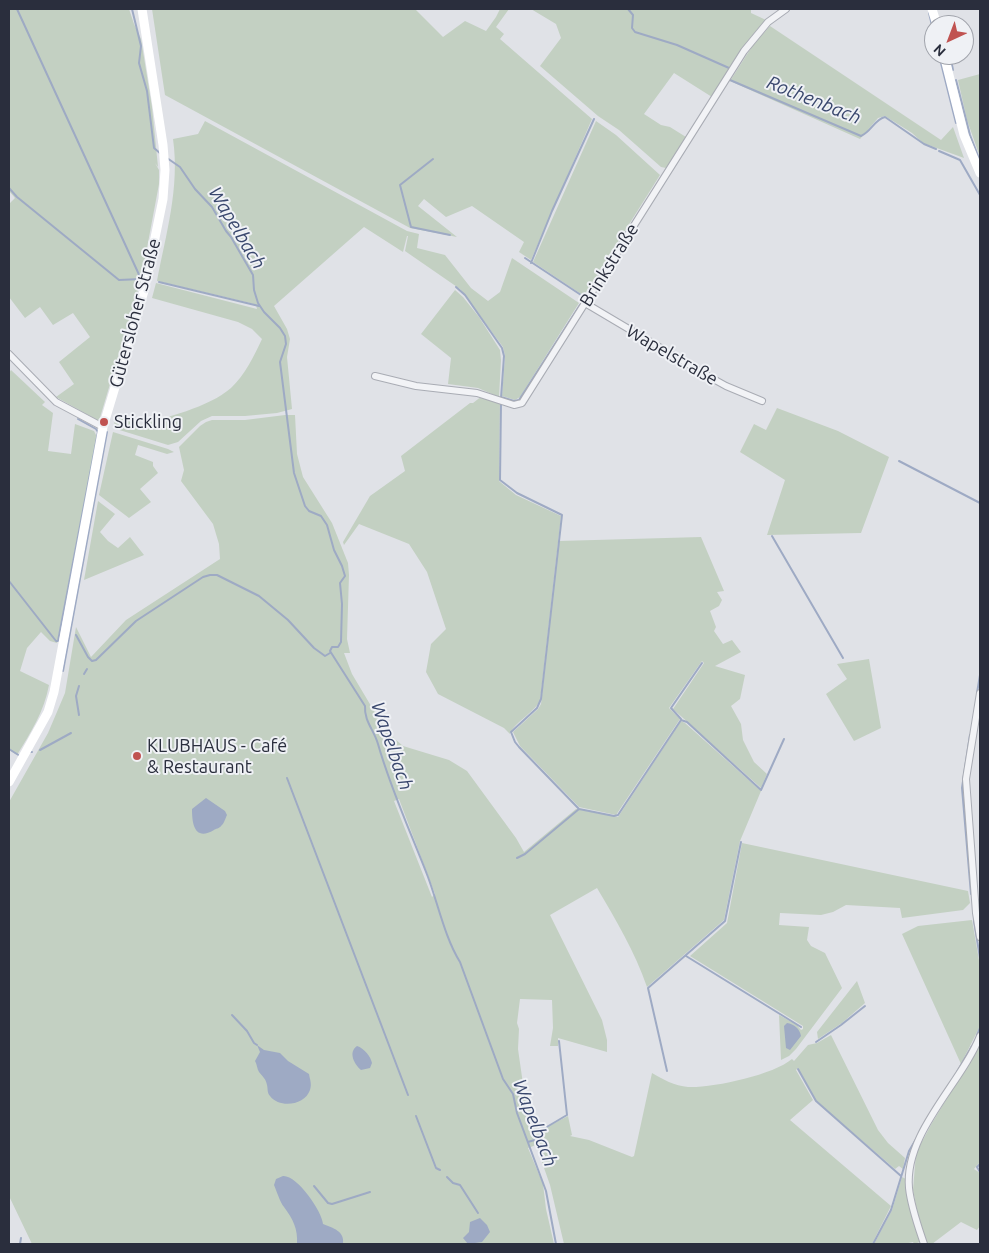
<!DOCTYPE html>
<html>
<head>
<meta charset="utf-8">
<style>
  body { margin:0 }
  #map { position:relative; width:989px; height:1253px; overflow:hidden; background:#e0e2e7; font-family:Ubuntu,sans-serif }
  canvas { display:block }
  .frame { position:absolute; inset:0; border:10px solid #2a2e3d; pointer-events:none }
  .north { position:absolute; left:924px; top:15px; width:50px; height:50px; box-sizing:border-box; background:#eff1f5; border:1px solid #a0a3ab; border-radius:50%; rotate:223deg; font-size:14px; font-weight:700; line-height:20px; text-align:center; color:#2a2e3d }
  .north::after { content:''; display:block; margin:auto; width:18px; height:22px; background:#c05351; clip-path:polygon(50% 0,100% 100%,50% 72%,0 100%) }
</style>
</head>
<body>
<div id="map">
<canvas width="989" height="1253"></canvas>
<div class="frame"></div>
<div class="north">N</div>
</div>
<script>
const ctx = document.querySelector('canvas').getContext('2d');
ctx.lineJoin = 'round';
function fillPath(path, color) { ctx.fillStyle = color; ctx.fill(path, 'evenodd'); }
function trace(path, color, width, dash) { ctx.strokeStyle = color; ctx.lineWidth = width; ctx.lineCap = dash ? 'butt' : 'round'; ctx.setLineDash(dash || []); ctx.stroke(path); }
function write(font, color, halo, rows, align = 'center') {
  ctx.font = font + ' Ubuntu,sans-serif'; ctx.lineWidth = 4; ctx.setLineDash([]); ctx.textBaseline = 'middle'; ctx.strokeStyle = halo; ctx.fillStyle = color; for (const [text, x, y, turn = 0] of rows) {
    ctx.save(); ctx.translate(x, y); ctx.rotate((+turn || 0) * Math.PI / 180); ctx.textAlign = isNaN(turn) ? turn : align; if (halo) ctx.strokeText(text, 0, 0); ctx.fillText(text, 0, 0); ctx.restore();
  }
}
const green = new Path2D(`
  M9,9H129L134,24L141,39L152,107L158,167L155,163L159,170V184L141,280L99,421L56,397L74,384L59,362L90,337L73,313L53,325L40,307L25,318L9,297V204L15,198L9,191Z
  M152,9H415L443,37L465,21L486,31L496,17L500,9H509L496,27L504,34L500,39L592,119L531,260L519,252L524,242L472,206L446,217L424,199L418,206L457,237L410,228L165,95Z
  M531,9H751V13L766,20C744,42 728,70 712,97L674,73L644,114L661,125L670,127L686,137L666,168L661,167L619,130L598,116L540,66L561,38L556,24Z
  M770,26L941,140L953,127L964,158L923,143L912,133L885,116L878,118L860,139L730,81L753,45Z
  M980,74V157L967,120L958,80Z
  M205,121L407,231L419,234L417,248L445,255L471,288L488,301L500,292L512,258L579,303L520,397L515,400L502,396L505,356L503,347L460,289L405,251L408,236H407L403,252L364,227L274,306L287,329L290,339L287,357L292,409L277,413L245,416H212L201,421L178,442L168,445L113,428L117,413L137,426C166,417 208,408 231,388C245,375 254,356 262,339L252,329L238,322L152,298L156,283L257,309L256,305L250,303L157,281C166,234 180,187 173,139L198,134Z
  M596,121L616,135L660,175L584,296L533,262Z
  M455,290L463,297L479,317L500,350L501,360L499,397L478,388L448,384L451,358L421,334Z
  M11,370L45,402L42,405L53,413L48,451L71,454L75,424L94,431L97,437L57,643L50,641L41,632L27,648L20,671L49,685C44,712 31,732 17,755L9,750V373Z
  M482,396L500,402L499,481L516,495L561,516L540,701C533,713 513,724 510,734L504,728L438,694L426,672L431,644L446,629L427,572L409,544L359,524L344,545L343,542L370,496L405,471L401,456L470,403H473Z
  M777,408L838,431L889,457L861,533L767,535L785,480L740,452L754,424L766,430Z
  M285,415H295L297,454L303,477L332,523L348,563L349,575L347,639L350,653H344L352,674L386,731L403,746L449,760L467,771L516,838L524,852L576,809L618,817L681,721L685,723L761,791L740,841L724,920L647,987C635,952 616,920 597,888L550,915L602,1020L607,1040V1052L558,1038V1046H550L553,1028L552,1000L520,999L517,1023L519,1029L518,1049L524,1091L535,1118L545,1128L568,1116L572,1135L570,1136L589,1140L632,1157L634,1156L652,1073C662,1079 675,1086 688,1087C713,1088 773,1075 792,1059L794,1061L808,1045L817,1043L831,1035L878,1130L888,1143L905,1158L903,1169L899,1166L895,1169L816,1101L798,1068L796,1070L813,1100L790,1120L891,1206L872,1244H564L550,1185L536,1145L528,1148L543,1184L546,1209L554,1244H32L9,1196V802L48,733L65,693L76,627L91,657L126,620L220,559L219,544L213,524L181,481L184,470L179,447L200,426L206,422L212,420H245ZM399,799L435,894L432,897L394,801Z
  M113,432L168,449L174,452L167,454L138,445L135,455L153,462V466L158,473L140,489L151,502L129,518L99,495Z
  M98,501L115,514L100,532L108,541L118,548L130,537L144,555L84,580Z
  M701,537L724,591L717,592L722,600L719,606L710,611L716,627L714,631L723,644L732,640L741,652L715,666L745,675L740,699L731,706L741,724L743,740L754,762L767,774L761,788L673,709L704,663L702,661L669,708L680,719L616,815L579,807L520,746L513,732L538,709L541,704L559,541Z
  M869,659L881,728L854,741L826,694L847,679L837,664Z
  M742,843L968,891L970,903L963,910L902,918L900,908L846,905L833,912L821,915L780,913L779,925L809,927L807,940L811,946L825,953L842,988L796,1049L789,1056L781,1060L779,1015L797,1025L801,1030L803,1029V1026L690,956L727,923Z
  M972,920L980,966V1026L961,1064L902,934L918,926Z
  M857,981L865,1003L842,1023L818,1039L817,1032Z
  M980,1044V1162L974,1169L980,1173V1226L977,1230L961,1222L932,1244H927L917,1211L913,1190L916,1153L932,1123Z
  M902,1177L906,1179L920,1242L914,1244L913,1242L904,1244H874L892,1210Z`);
const water = new Path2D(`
  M206,798L225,811L227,815C225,819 224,824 221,826C220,828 215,829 214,830C195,841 192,825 192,809Z
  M787,1023C794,1024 800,1029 801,1036L790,1050L786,1048L784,1026Z
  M257,1045L264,1050L280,1053L288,1061L309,1074C310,1080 312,1084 310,1090C305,1105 280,1109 270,1096C267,1093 268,1089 267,1085C266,1079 263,1077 259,1072C257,1069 257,1064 255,1061L260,1052Z
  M357,1046C364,1048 371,1057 372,1063L370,1068L361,1070C354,1064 348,1052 357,1046Z
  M283,1176C297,1175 322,1211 323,1224C333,1228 345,1231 343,1244H297C298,1229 293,1219 284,1207C280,1202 277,1192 274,1185L276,1179Z
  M480,1218L487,1225L490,1232L482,1242L468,1244L463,1238L469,1232L470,1222Z`);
const stream = new Path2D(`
  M132,9L141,46L139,63L147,91L154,148L161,154
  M628,9L633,15L632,28L635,32L677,45L729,68
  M929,13L934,34
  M939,55L956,123
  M951,60L953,70
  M730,80L861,136C871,132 875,119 885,117L924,144L936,149
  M956,80L970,135L980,161
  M939,151L960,160L980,195
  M167,158L180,167L195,189L212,207L226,231L231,237L253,275L254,290L258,303L264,312L280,328L285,336L286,344L280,362L294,473L305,506L309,511L321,516L327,525L334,550L342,566L345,576L340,583L342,604L341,642L338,647H332L330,651L365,706C364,721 374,730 378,744C391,790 411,833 428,877C438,904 445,938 460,962L503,1079L513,1094L517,1113L546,1191L556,1244
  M433,159L400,185L411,227L450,235
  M9,188L17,197L119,280L141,279L17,9
  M525,258L584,297
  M531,263L552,211L594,119
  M159,282L259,306
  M456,287L465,295L502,348L504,356L501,398
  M501,397L514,401L519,400L580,305
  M501,403L500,480L517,493L562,515L541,699L537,708L511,732L515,742L519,747L579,809L614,816L618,815L681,720L687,722L761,790L784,739
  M899,461L980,503
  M772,536L843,658
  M9,581L56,641H58L98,432L96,429L78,419
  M76,635L88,657L92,661L96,660L136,621L203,577L210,575H217L259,596L288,620L314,648L325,656L330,653
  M63,671L107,432
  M84,674L87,669
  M79,686L76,696L79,715
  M977,693L980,675
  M681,719L671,708L702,663
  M970,735L962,788L971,894
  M9,749L20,756
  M40,750L71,733
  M31,752H32
  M287,778L408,1095
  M517,858L525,854L579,809
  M974,921L980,958
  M686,956L801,1027
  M232,1015L247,1031L254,1043L257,1045
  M977,1035L980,1028
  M816,1042L841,1025L865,1006
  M798,1069L816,1101L901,1176
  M667,1071L648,988L725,921L741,842
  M957,1072L972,1046
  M416,1116L436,1168L440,1170
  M528,1142L538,1139L541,1133L539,1130V1128H545L567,1115L559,1041
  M980,1164L977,1167L980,1172
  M447,1177L453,1183L460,1185L478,1213
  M314,1186L328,1203L332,1204L370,1192
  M20,1244L21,1238
  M873,1244L891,1210L909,1151L919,1134`);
const street = new Path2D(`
  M585,303L708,376L726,386L762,401
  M9,354L56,402L103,427
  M375,376L416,386L477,393L514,405L522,403L744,51L768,22L786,9
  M980,693L966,779L976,913L980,937
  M924,1244C918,1226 911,1207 909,1188C904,1133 961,1084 980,1036`);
const secondary = new Path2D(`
  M932,9L937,25
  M944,55L964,135L980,173
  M9,782L48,712L54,692L103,427L144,291L163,199L165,170L163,145L142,9`);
const markers = [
  [104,422,5,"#c05351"],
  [137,756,5,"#c05351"]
];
const streetNames = [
  ["Brinkstraße",609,265,-58],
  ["Gütersloher Straße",135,313,-75],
  ["Wapelstraße",672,355,30]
];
const poiNames = [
  ["Stickling",114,422],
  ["KLUBHAUS - Café",147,746],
  ["& Restaurant",147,767]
];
const waterNames = [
  ["Rothenbach",814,100,22],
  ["Wapelbach",237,228,59],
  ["Wapelbach",392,746,71],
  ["Wapelbach",535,1123,69]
];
fillPath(green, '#c3d0c2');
fillPath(water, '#9eaac4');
trace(stream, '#9eaac4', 2);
trace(street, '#a9acb4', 8);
trace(street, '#f2f3f6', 6);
trace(secondary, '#fff', 9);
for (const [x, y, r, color] of markers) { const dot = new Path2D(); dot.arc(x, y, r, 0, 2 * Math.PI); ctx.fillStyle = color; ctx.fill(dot); trace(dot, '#eff1f5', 2); }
write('18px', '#2a2e3d', '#eff1f5', streetNames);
write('18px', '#2a2e3d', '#eff1f5', poiNames, 'left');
write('italic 19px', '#39476d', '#eff1f5', waterNames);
</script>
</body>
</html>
